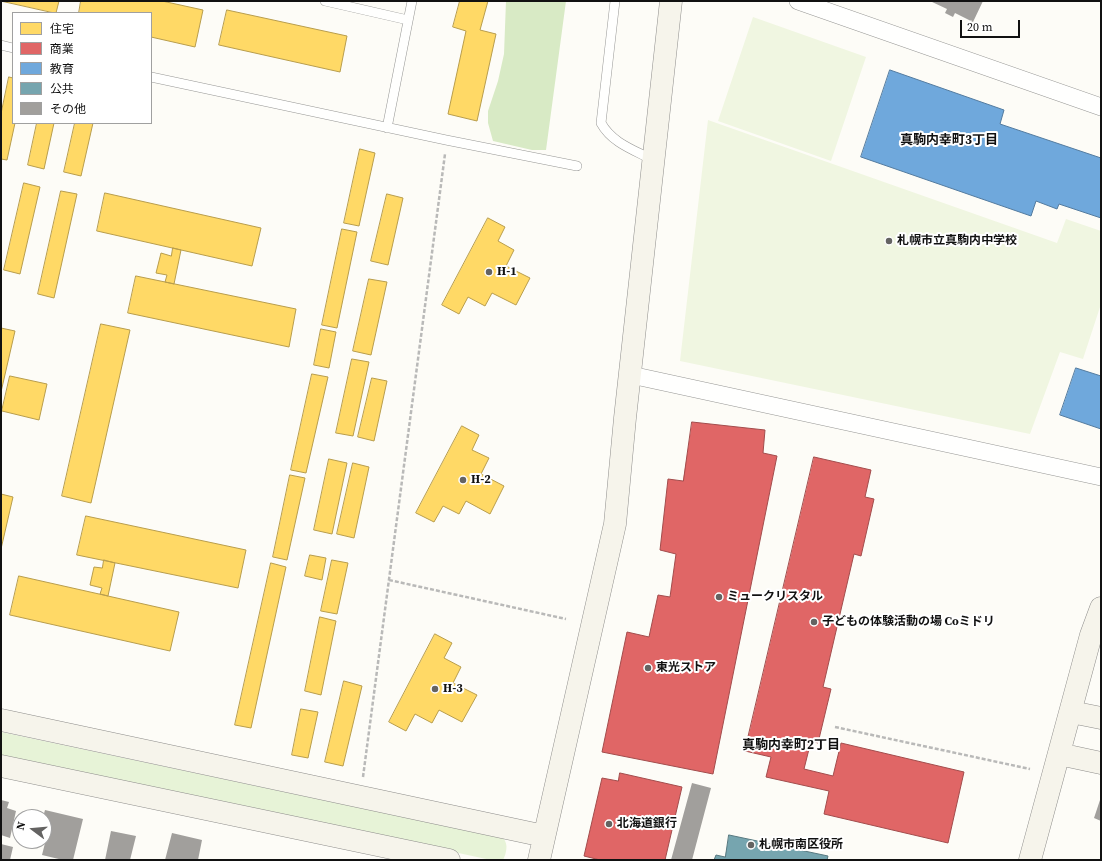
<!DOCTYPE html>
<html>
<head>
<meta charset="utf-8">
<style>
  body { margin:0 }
  #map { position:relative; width:1102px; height:861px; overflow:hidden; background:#fdfcf7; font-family:"Source Serif 4","Noto Sans JP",serif }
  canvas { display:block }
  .frame { position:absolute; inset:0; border:2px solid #111; pointer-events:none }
  .legend { position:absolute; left:12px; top:12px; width:140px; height:112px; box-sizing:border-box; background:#fff; border:1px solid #a0a0a0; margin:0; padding:5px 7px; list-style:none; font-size:12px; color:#111 }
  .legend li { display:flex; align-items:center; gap:8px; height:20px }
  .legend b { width:20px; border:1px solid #a0a0a0 }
  .north { position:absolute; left:12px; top:809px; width:40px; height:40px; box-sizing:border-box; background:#fff; border:1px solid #a0a0a0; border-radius:50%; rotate:286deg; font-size:11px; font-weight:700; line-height:16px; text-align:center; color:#111 }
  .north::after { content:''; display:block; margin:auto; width:14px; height:18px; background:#646362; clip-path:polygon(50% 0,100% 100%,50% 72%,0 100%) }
  .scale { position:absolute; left:960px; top:20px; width:60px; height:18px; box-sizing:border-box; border:2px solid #111; border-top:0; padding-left:5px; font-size:12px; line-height:14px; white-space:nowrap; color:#111; -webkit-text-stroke:3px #fff; paint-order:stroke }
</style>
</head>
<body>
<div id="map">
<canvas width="1102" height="861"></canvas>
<div class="frame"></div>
<ul class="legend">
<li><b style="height:11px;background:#ffd966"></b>住宅</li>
<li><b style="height:11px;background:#e06666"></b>商業</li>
<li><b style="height:11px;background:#6fa8dc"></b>教育</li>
<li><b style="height:11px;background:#76a5af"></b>公共</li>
<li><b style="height:11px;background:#a19f9c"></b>その他</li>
</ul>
<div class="north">N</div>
<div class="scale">20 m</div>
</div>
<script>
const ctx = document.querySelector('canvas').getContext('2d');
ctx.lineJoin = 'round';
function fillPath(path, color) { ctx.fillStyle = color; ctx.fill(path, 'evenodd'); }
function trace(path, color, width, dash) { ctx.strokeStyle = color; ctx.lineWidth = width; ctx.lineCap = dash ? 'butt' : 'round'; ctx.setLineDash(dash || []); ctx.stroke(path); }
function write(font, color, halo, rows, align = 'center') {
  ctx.font = font + ' "Source Serif 4","Noto Sans JP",serif'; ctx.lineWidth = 4; ctx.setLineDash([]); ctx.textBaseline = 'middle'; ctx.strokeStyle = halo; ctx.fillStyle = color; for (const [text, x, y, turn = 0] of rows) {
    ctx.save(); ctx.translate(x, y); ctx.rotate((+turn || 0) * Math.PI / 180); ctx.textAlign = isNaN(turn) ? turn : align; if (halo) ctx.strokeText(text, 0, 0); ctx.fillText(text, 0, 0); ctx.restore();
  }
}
const green = new Path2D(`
  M1,732L503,838C509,844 506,854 503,860H491L1,755Z`);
const forest = new Path2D(`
  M506,1H566L546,150H532L493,141L488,123V111L498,81L504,54Z`);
const pitch = new Path2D(`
  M753,17L866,57L831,161L718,121Z
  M708,120L1057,243L1066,219L1101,231V304L1083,359L1060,352L1030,434L680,361Z`);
const homes = new Path2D(`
  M1,1H59L56,13Z
  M81,1H162L203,10L195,47L151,37V13H79Z
  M460,1H488L480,30L496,34L477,121L448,114L466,31L453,27Z
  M227,10L347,36L340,72L219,45Z
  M9,77L13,78V123H15L7,160L1,159V114Z
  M37,123H54L44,169L28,165Z
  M75,123H93L81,176L64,172Z
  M360,149L375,153L359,226L344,223Z
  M24,183L40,187L20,274L4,270Z
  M61,191L77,194L54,298L38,294Z
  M105,193L261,228L252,266L97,231Z
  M387,194L403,198L388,265L371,261Z
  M488,218L505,227L498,241L514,250L506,266L530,278L516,305L492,293L485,306L468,297L459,314L442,305Z
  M342,229L357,232L337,328L322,325Z
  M173,248L181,250L174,284L165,282L167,275L156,273L161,253L171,256Z
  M136,276L296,309L289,347L128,313Z
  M369,279L387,282L371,355L353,351Z
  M101,324L130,330L91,503L62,496Z
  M1,328L15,331L1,392Z
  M321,329L336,332L329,368L314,365Z
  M352,359L369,362L353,436L336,433Z
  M312,374L328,377L306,473L291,470Z
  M10,376L47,384L39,420L2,411Z
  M372,378L387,381L374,441L358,437Z
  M462,426L479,435L472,450L489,458L481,474L504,486L490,514L466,501L459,514L443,506L434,522L416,513Z
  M329,459L347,463L332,534L314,530Z
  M353,463L369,467L354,538L337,534Z
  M290,475L305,478L287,560L273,557Z
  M1,494L13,497L1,549Z
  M86,516L246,550L238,588L77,555Z
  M310,555L326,558L322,580L305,576Z
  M104,560L115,563L108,596L100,594L102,588L90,585L94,567L102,568Z
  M332,560L348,563L337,614L321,611Z
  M271,563L286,567L251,728L235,725Z
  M19,576L179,612L170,651L10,615Z
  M320,617L336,621L321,695L305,691Z
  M435,634L452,643L444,658L461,667L453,683L477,695L462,722L439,710L432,723L415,714L406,731L389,722Z
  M344,681L362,686L343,766L325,762Z
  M301,709L318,712L308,758L292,755Z`);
const shops = new Path2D(`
  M692,422L765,430L763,453L777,456L713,774L602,752L627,632L649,637L658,595L670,597L676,554L660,550L668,479L683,481Z
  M814,457L871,470L865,497L874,499L861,556L854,554L823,687L831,689L818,743L811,741L804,769L833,776L841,743L964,772L948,843L824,814L829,791L766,777L771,757L745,751Z
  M620,773L682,787L665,860H600L584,856L602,778L618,781Z`);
const schools = new Path2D(`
  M890,70L1004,110L1000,124L1101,158V218L1059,204L1057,209L1036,201L1031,216L861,157Z
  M1076,368L1101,376V429L1060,415Z`);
const public = new Path2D(`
  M729,835L828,856L827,860H714L716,855L725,857Z`);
const building = new Path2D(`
  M930,1H983L973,22L955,13L953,17L945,13L947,9Z
  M692,783L711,788L692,860H671Z
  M1101,797V821L1094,818Z
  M1,800L9,802L7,808L16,811L10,838L1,835Z
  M45,810L83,819L73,860H63L42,855L46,839L44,838L43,817Z
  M111,831L136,836L130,860H105Z
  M172,833L202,840L198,860H165Z
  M1,844L13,847L10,860H1Z`);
const path = new Path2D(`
  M389,580L566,619
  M835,727L1030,769
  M363,777L445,154`);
const lane = new Path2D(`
  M325,1L408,20
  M615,1L601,123C612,143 634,150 653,160
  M1,45L13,48
  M151,77L446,140L577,166
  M387,128L412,1`);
const street = new Path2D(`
  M798,1L1101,107
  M631,375L1101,477`);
const secondary = new Path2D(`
  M1071,712L1101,718
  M1,720L544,836
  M1059,754L1101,763
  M1,766L449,860
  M539,860L615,524L625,418L671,1
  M1030,860L1091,635L1101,608`);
const markers = [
  [889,241,4,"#646362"],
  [489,272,4,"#646362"],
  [463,480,4,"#646362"],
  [719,597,4,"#646362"],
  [814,622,4,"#646362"],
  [648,668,4,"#646362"],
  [435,689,4,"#646362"],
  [609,824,4,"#646362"],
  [751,845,4,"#646362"]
];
const poiNames = [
  ["札幌市立真駒内中学校",897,241],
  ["H-1",497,272],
  ["H-2",471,480],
  ["ミュークリスタル",727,597],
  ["子どもの体験活動の場 Coミドリ",822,622],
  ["東光ストア",656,668],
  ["H-3",443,689],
  ["北海道銀行",617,824],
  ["札幌市南区役所",759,845]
];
const neighbourhoodNames = [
  ["真駒内幸町3丁目",949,141],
  ["真駒内幸町2丁目",791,746]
];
fillPath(green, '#e7f3d7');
fillPath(forest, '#d8eac5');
fillPath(pitch, '#f0f6e1');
fillPath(homes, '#ffd966');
trace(homes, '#b89d4c', 1);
fillPath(shops, '#e06666');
trace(shops, '#a24c4c', 1);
fillPath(schools, '#6fa8dc');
trace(schools, '#537b9f', 1);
fillPath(public, '#76a5af');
trace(public, '#587980', 1);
fillPath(building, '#a19f9c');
trace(lane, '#979795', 10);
trace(street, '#979795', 18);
trace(secondary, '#8e8d8b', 23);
trace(path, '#b9b9b8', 2.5, [4, 2]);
trace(lane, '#fffffe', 9);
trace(street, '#fffffe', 17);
trace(secondary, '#f6f4eb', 22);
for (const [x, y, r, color] of markers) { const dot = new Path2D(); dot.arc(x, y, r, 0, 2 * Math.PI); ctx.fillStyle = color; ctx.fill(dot); trace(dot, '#fff', 1.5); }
write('bold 12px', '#111', '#fff', poiNames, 'left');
write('bold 13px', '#111', '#fff', neighbourhoodNames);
</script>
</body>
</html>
